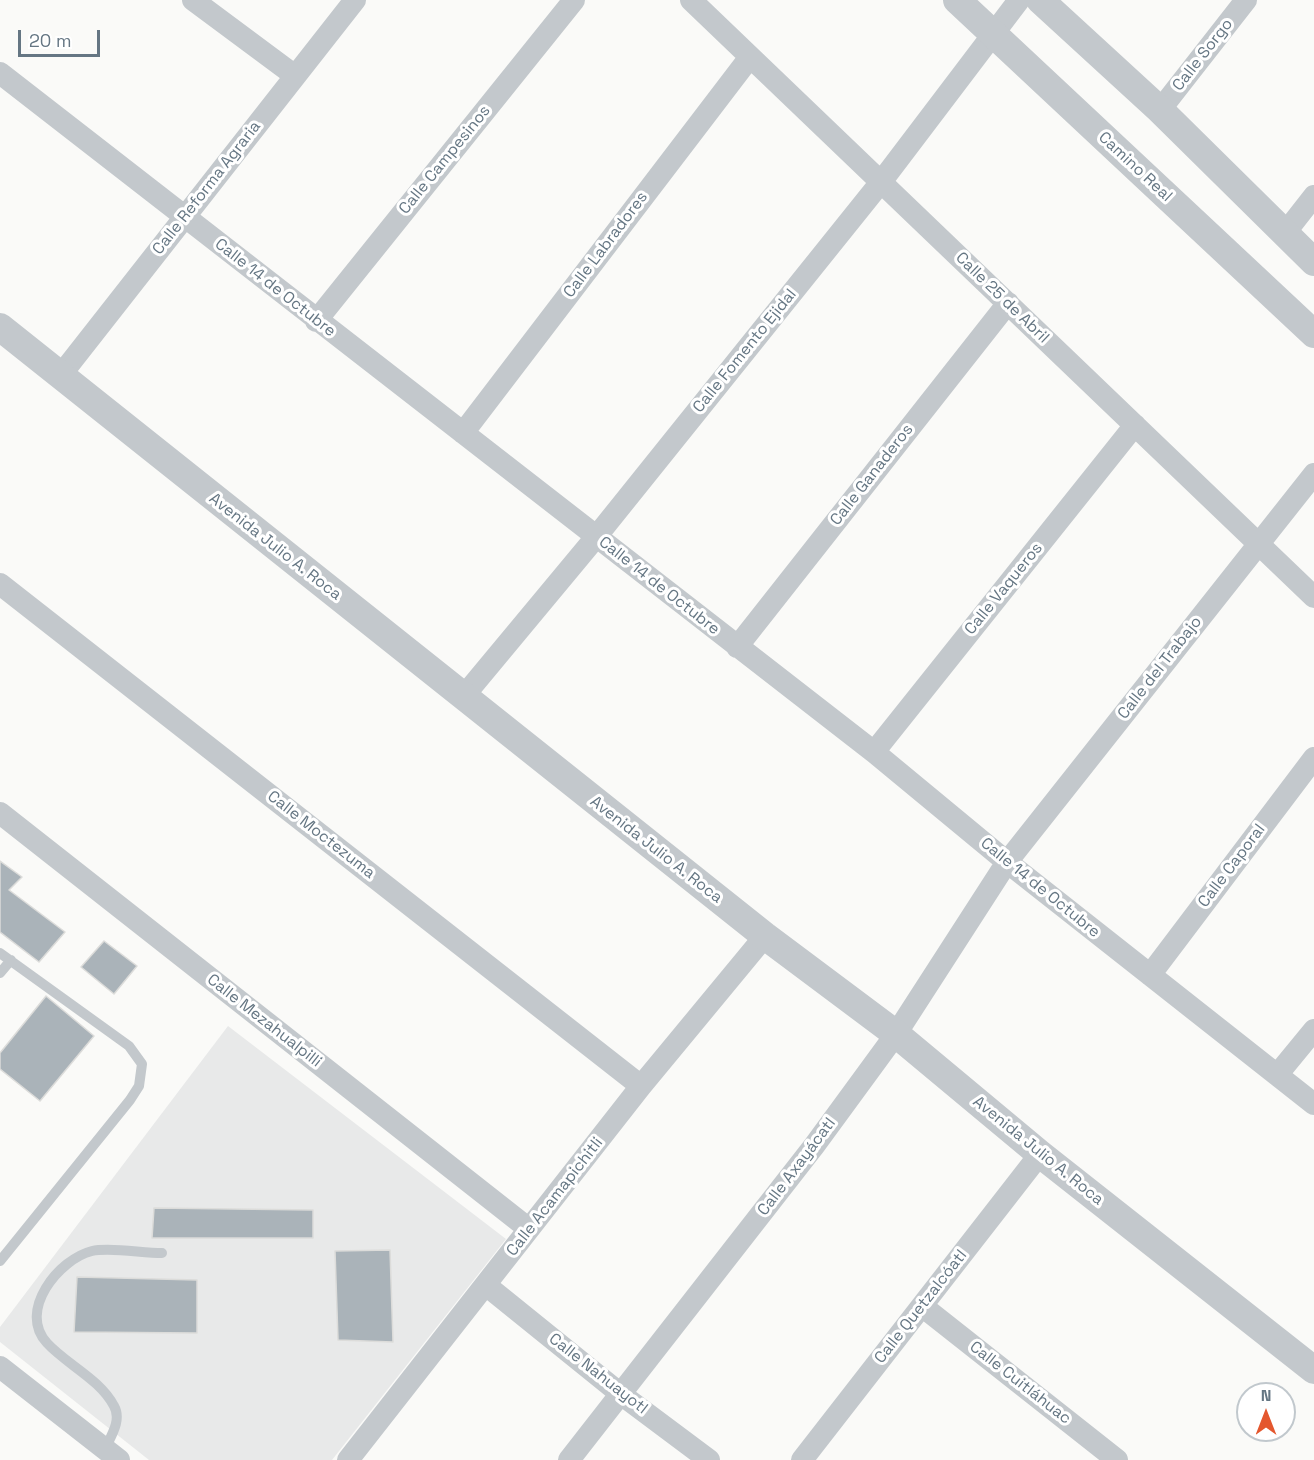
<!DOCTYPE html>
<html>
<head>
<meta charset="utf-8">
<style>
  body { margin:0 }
  #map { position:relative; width:1314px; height:1460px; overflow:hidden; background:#fafaf8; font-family:"Space Grotesk",sans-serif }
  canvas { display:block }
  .north { position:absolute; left:1236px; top:1382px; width:60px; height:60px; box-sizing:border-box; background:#fff; border:2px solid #c1c8cd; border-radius:50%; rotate:0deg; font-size:16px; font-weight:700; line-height:24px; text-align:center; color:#657683 }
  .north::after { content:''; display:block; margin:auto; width:21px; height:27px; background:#e4572e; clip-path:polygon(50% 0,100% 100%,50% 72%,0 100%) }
  .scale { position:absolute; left:18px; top:30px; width:82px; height:27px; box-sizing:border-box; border:3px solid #657683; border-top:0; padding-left:8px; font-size:18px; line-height:21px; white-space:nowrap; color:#657683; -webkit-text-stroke:4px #fff; paint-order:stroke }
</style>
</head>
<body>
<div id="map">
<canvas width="1314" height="1460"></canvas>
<div class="north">N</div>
<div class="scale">20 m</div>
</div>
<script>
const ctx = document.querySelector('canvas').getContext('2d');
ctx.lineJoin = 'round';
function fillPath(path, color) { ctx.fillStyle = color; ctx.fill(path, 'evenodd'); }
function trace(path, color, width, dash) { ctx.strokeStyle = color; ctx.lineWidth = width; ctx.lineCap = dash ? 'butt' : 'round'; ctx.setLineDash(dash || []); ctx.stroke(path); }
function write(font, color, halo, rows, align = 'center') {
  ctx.font = font + ' "Space Grotesk",sans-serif'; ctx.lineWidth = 6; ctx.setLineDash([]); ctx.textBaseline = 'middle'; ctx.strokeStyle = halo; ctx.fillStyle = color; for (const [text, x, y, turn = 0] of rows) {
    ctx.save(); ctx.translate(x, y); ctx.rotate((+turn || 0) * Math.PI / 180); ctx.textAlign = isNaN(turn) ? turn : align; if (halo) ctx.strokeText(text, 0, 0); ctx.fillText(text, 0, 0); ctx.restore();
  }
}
const built = new Path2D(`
  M228,1026L506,1239L332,1460H149L0,1342V1327Z`);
const building = new Path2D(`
  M0,861L22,877L9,890L65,932L39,962L0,932Z
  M104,941L137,966L114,994L81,967Z
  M46,996L94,1036L40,1101L0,1069V1053Z
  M154,1208L313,1210V1238H152Z
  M390,1250L393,1342L338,1340L335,1251Z
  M77,1277L197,1280V1333L74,1332Z`);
const service = new Path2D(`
  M0,953L129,1046L142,1064L139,1086L130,1100L0,1261
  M0,973L11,960
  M105,1449C111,1436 122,1420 114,1406C100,1379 66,1364 47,1343C17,1311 59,1259 92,1251C110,1247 142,1253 162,1253`);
const minor = new Path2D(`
  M193,0L294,75
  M691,0L1314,597
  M0,73L874,752L1007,862L1314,1104
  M1160,110L1246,0
  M1285,233L1314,196
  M316,321L574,0
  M60,376L355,0
  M463,433L750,57
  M0,584L641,1086
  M737,647L1008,303
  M463,697L596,537L881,182L1019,0
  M874,752L1135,425
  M0,813L529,1229
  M1150,975L1314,758
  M1277,1075L1314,1030
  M487,1286L622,1395L709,1460
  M922,1306L1117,1460
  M0,1367L119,1460
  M348,1460L641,1086L765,936
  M569,1460L814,1146L896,1034L1007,862L1314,474
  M802,1460L1040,1154`);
const tertiary = new Path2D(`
  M957,0L1314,334
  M1040,0L1160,110L1314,262
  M0,327L765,936L896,1034L1040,1154L1314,1370`);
const streetNames = [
  ["Calle Sorgo",1203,55,-52],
  ["Calle Campesinos",445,160,-51],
  ["Camino Real",1135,167,43],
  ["Calle Reforma Agraria",207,188,-52],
  ["Calle Labradores",606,245,-53],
  ["Calle 14 de Octubre",275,288,38],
  ["Calle 25 de Abril",1002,298,44],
  ["Calle Fomento Ejidal",745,351,-51],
  ["Calle Ganaderos",872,475,-52],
  ["Avenida Julio A. Roca",275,547,38],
  ["Calle 14 de Octubre",659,586,38],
  ["Calle Vaqueros",1004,589,-51],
  ["Calle del Trabajo",1160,668,-52],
  ["Calle Moctezuma",321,835,38],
  ["Avenida Julio A. Roca",656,850,38],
  ["Calle Caporal",1232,866,-53],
  ["Calle 14 de Octubre",1040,888,39],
  ["Calle Mezahualpilli",264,1021,38],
  ["Avenida Julio A. Roca",1038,1151,39],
  ["Calle Axayácatl",797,1167,-53],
  ["Calle Acamapichitli",555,1197,-52],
  ["Calle Quetzalcóatl",921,1307,-52],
  ["Calle Nahuayotl",598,1374,38],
  ["Calle Cuitláhuac",1020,1383,38]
];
fillPath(built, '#e8e9e9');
fillPath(building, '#aab3b9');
trace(building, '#dcdcda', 1.5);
trace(service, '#c3c8cc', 10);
trace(minor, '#c3c8cc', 22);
trace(tertiary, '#c3c8cc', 28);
write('16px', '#657683', '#fff', streetNames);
</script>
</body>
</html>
